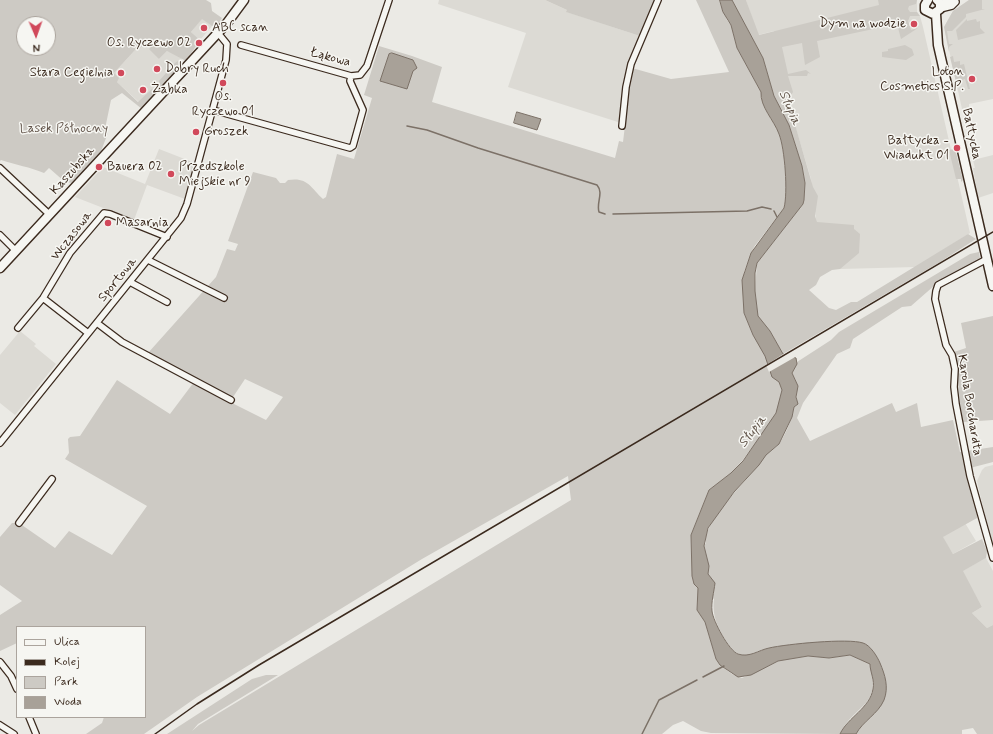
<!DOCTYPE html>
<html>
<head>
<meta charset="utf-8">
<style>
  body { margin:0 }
  #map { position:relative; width:993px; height:734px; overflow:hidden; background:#ebeae5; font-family:Mynerve,sans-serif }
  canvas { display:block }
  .legend { position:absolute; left:16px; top:626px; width:130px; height:92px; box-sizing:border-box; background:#f6f6f2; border:1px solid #aba49d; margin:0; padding:5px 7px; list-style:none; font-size:12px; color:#3b2a1e }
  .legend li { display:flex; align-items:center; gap:8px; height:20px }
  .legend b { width:20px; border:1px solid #aba49d }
  .north { position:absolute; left:16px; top:16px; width:40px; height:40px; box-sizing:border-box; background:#f6f6f2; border:1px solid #aba49d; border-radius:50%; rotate:178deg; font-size:11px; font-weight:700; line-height:16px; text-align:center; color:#3b2a1e }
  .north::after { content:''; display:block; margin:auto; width:14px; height:18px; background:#d1495b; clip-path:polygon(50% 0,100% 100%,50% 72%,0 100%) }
</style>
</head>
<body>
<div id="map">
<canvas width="993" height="734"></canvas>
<ul class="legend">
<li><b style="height:5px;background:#f6f6f2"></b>Ulica</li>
<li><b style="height:5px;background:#3b2a1e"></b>Kolej</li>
<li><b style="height:11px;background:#cdcac4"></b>Park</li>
<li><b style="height:11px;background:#a8a198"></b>Woda</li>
</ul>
<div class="north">N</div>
</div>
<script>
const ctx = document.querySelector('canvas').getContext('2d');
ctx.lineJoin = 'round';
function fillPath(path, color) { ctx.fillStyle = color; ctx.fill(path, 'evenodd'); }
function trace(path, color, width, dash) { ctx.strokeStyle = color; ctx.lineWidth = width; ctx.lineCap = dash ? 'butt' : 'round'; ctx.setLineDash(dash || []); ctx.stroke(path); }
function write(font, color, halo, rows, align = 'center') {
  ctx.font = font + ' Mynerve,sans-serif'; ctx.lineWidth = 3; ctx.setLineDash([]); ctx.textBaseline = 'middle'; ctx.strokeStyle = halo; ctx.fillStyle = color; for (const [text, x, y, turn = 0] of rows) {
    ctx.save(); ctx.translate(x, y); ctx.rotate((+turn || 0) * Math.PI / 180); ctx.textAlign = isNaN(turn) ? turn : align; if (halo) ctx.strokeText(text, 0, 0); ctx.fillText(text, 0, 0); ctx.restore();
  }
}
const built = new Path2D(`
  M439,0H545L567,10V12L640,36L628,67L621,123L508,87L526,33L438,4Z
  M746,0H917V12L920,16L923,27L970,233L916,267L840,269L838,265L822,268L811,179L788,102L774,31L758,35Z
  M969,0H993V99L969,104V107L962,109L944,27L953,11Z
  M202,18L212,26L200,40L191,32Z
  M148,40L153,45L159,59L167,51L175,53L182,59L141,104L117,82L114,73L136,49L138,51Z
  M159,149L195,163L185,199L147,185L134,220L75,197L103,167L145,184Z
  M993,155V193L978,198L973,168H975L973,160Z
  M20,331L36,344L34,346L56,364L15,415L0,403V355Z
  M993,465V550L977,481L982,470L985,467Z
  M965,523L976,541L953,554L942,537Z
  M986,558L993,571V625L987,628L972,613L982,607L962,571Z`);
const green = new Path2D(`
  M0,0H206L211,3L212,11L222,18L218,24L212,26L202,19L191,32L200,40L186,61L167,51L159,59L149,49L153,45L148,40L138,51L136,49L114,73L119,78L117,82L138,102L152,89H156L157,93L142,109L122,93L111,100L106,124L108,133L101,151L73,183L65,182L49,168L44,173C30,167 16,165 1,160L0,161ZM24,24H48V48H24Z
  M545,0H655L640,36L566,12L567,10Z
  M696,0H720L727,20L731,25L737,48L761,92C760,107 774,120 779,134C785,149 788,193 784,208L754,247L744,272V313L753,335L759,343L779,382L782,390L781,399L776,413L768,427L742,461L731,473L709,490L691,535L692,576L694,584L698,588L697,610L705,622L716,659L720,665L732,674L742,678L778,661L808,656L829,658L850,655L870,664C882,708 855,703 840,734L711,733L701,731L683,721L673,725L662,734H167L252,679L266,675H278L198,724L192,731L199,725L571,500L568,476L422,559L197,697L144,734H86L102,723L104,717H145V627H17V643L0,651V615L22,601L0,585V537L12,523H19L55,548L69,531L112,555L147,506L65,459L69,453L68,439L70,437L80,436L117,380L170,414L194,382L222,398L266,420L283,397L245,379L231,400L148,353L216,277L227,249L235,251L238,244L228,241L253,172L276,178L280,183H285L288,180C308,177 310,187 323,199L326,197L337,154L354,159L372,98L364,95L379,46L412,56L442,67L432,102L615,158L619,141L623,142L632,68L671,79L729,72Z
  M732,0H746L759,35L879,5L878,0H917L916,4L909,6L908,9L910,12H917L920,16H910L908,21L911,30L918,28L901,39L897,24L817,41L820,57L805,65L802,43L782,47L788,74L806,70L811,74L808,73L807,76H788L793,92L788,100L813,187L818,196L815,216L817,222L854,225V229L860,234L859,253L840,269L832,270L820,277L816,285L809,290L829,308L836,310L851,302H857L968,234L976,239L940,262L783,354L770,331L757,316L755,291L757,263L803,204L804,200L805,183L802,166L789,125L774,96L763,58Z
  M969,0H982V9H985L966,14V17L952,31H947L949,44H953L949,47V52L944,27L953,11Z
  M967,19V21L976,19L977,22L980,21V28L985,33L958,40L960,50L956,30Z
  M905,45L912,49L914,55L906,60L882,57V52L888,51V49Z
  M953,56L954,62L960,61V65L964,64L970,89H968L965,79L956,82L950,57Z
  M178,61L182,66L163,86H160L159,81L175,63Z
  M954,145L963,180L961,182V179H956L949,150L954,149Z
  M979,252L980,259L979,261L935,285L911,306L902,307L853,339L850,348L837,354L803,403L797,418L810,441L892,403L896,412L917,403L921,427L953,420L960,452H964L978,512L977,518L943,537L953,554L982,539L987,551L986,558L963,571L982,607L972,613L987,628L993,625V734H977L973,728L962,730V734H856C861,725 869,720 875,712C889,694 888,676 877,658C871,648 865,643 854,641L788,645L768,648L745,656L734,652C722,637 711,619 714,599L712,598L710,577L708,574L709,570L704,546L706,543C702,525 738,489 750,475C756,468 761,459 767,453C771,450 776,448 779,444C785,436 793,416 794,407L797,405L796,381L792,373L797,362L831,340L839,332L970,254Z
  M993,316V420L963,422C958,398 959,375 954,352L966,348L961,323Z
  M993,447V462L970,468L967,451Z`);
const water = new Path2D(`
  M720,0H732L763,58L774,96L789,125L802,166L805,183L804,200L803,204L757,263L755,273V291L758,316L770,331L783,354L796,358L797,364L792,373L798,386L796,397L798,404L794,407L792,417L779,444L766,455L759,465L734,492L708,528L704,546L709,566L708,574L715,583C714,592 711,602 712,611C713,621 729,651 738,654C749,658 759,650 769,648C787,644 848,638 863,643C870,645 877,656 880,663C885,675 889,687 884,700C878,714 863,721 856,734H840C848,717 870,708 873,689C875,680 870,672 870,664L850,655L829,658L808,656L778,661L751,675L738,677L720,665L716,659L705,622L697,610L698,588L694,584L692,576L691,535L709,490L731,473L743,461L776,413L782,390L779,382L772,377L765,356L753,335L744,313L742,280L751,253L784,208C788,193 785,149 779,134C774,120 760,107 761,92L737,48L731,25L723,12Z
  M392,53L413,60L417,68L413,71L407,89L380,81L389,54Z
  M517,112L541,119L537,130L514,123Z`);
const pier = new Path2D(`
  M785,353L797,356L769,372L766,365Z`);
const stream = new Path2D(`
  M407,126L427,130L478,148L597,185C604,193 596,203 599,212L605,214
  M774,211L777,217
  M613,214L747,211L762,207L771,209
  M703,677L724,666
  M642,734L659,700L697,680`);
const street = new Path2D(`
  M940,3L956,2L952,6L940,9
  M241,45L351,76L360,75L367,66L389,0
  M213,110L350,148L353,146L363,110L350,81L351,76
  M622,126L626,87L631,64L658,0
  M0,168L50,215
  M0,235L16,251
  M987,259L938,285L936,291L935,299L946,345L952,355L955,369L954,387L956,404L970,476L993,558
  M148,260L224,298
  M130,282L167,302
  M43,298L88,333
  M97,323L122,342L231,400
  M18,328L43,298L70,253L104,213L110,214L167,237
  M0,443L181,218L187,204L226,60L227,44L218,33
  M19,523L52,479
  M0,662L11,676L17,689
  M29,717L36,734
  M0,725L14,734`);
const secondary = new Path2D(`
  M928,0L925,5V10L933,14L940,9V3L937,0
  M936,14L938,45L993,286
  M0,268L227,23L244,0`);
const rail = new Path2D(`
  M155,734L197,704L259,665L993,232`);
const markers = [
  [914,24,4,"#d1495b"],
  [204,28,4,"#d1495b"],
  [199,43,4,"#d1495b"],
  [157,69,4,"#d1495b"],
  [121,73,4,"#d1495b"],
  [972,79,4,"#d1495b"],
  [223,83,4,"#d1495b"],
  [143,90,4,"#d1495b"],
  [196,132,4,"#d1495b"],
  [957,148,4,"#d1495b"],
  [99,167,4,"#d1495b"],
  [171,174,4,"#d1495b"],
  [108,223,4,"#d1495b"]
];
const poiNames = [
  ["Dym na wodzie",906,24,"right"],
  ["ABC scan",212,28],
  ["Os. Ryczewo 02",191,43,"right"],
  ["Dobry Ruch",165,69],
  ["Loton",964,72,"right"],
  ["Cosmetics S.P.",964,87,"right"],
  ["Stara Cegielnia",113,73,"right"],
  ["Żabka",151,90],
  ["Os.",223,97,"center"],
  ["Ryczewo 01",223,112,"center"],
  ["Groszek",204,132],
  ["Bałtycka -",949,141,"right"],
  ["Wiadukt 01",949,156,"right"],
  ["Bauera 02",107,167],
  ["Przedszkole",179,167],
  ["Miejskie nr 9",179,182],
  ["Masarnia",116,223]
];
const streetNames = [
  ["Łąkowa",330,58,15],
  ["Bałtycka",971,134,78],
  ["Kaszubska",73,171,-48],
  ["Wczasowa",72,236,-52],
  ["Sportowa",118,280,-51],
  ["Karola Borchardta",969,405,81]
];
const parkNames = [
  ["Lasek Północny",64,129]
];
const waterNames = [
  ["Słupia",789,108,67],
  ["Słupia",753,432,-51]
];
fillPath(built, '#dcdad4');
fillPath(green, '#cdcac4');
fillPath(water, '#a8a198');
trace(water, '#7c7167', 1);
fillPath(pier, '#ebeae5');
trace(stream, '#7c7167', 1.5);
trace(street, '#3b2a1e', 8);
trace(secondary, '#3b2a1e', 11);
trace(street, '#f6f6f2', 5.5);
trace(secondary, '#f6f6f2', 8);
trace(rail, '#3b2a1e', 1.5);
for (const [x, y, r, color] of markers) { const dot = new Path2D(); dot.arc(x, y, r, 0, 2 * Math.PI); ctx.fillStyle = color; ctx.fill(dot); trace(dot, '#f6f6f2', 1.5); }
write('13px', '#3b2a1e', '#f6f6f2', poiNames, 'left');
write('13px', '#3b2a1e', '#f6f6f2', streetNames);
write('13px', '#605248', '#f6f6f2', parkNames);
write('italic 14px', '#615449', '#f6f6f2', waterNames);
</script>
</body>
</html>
